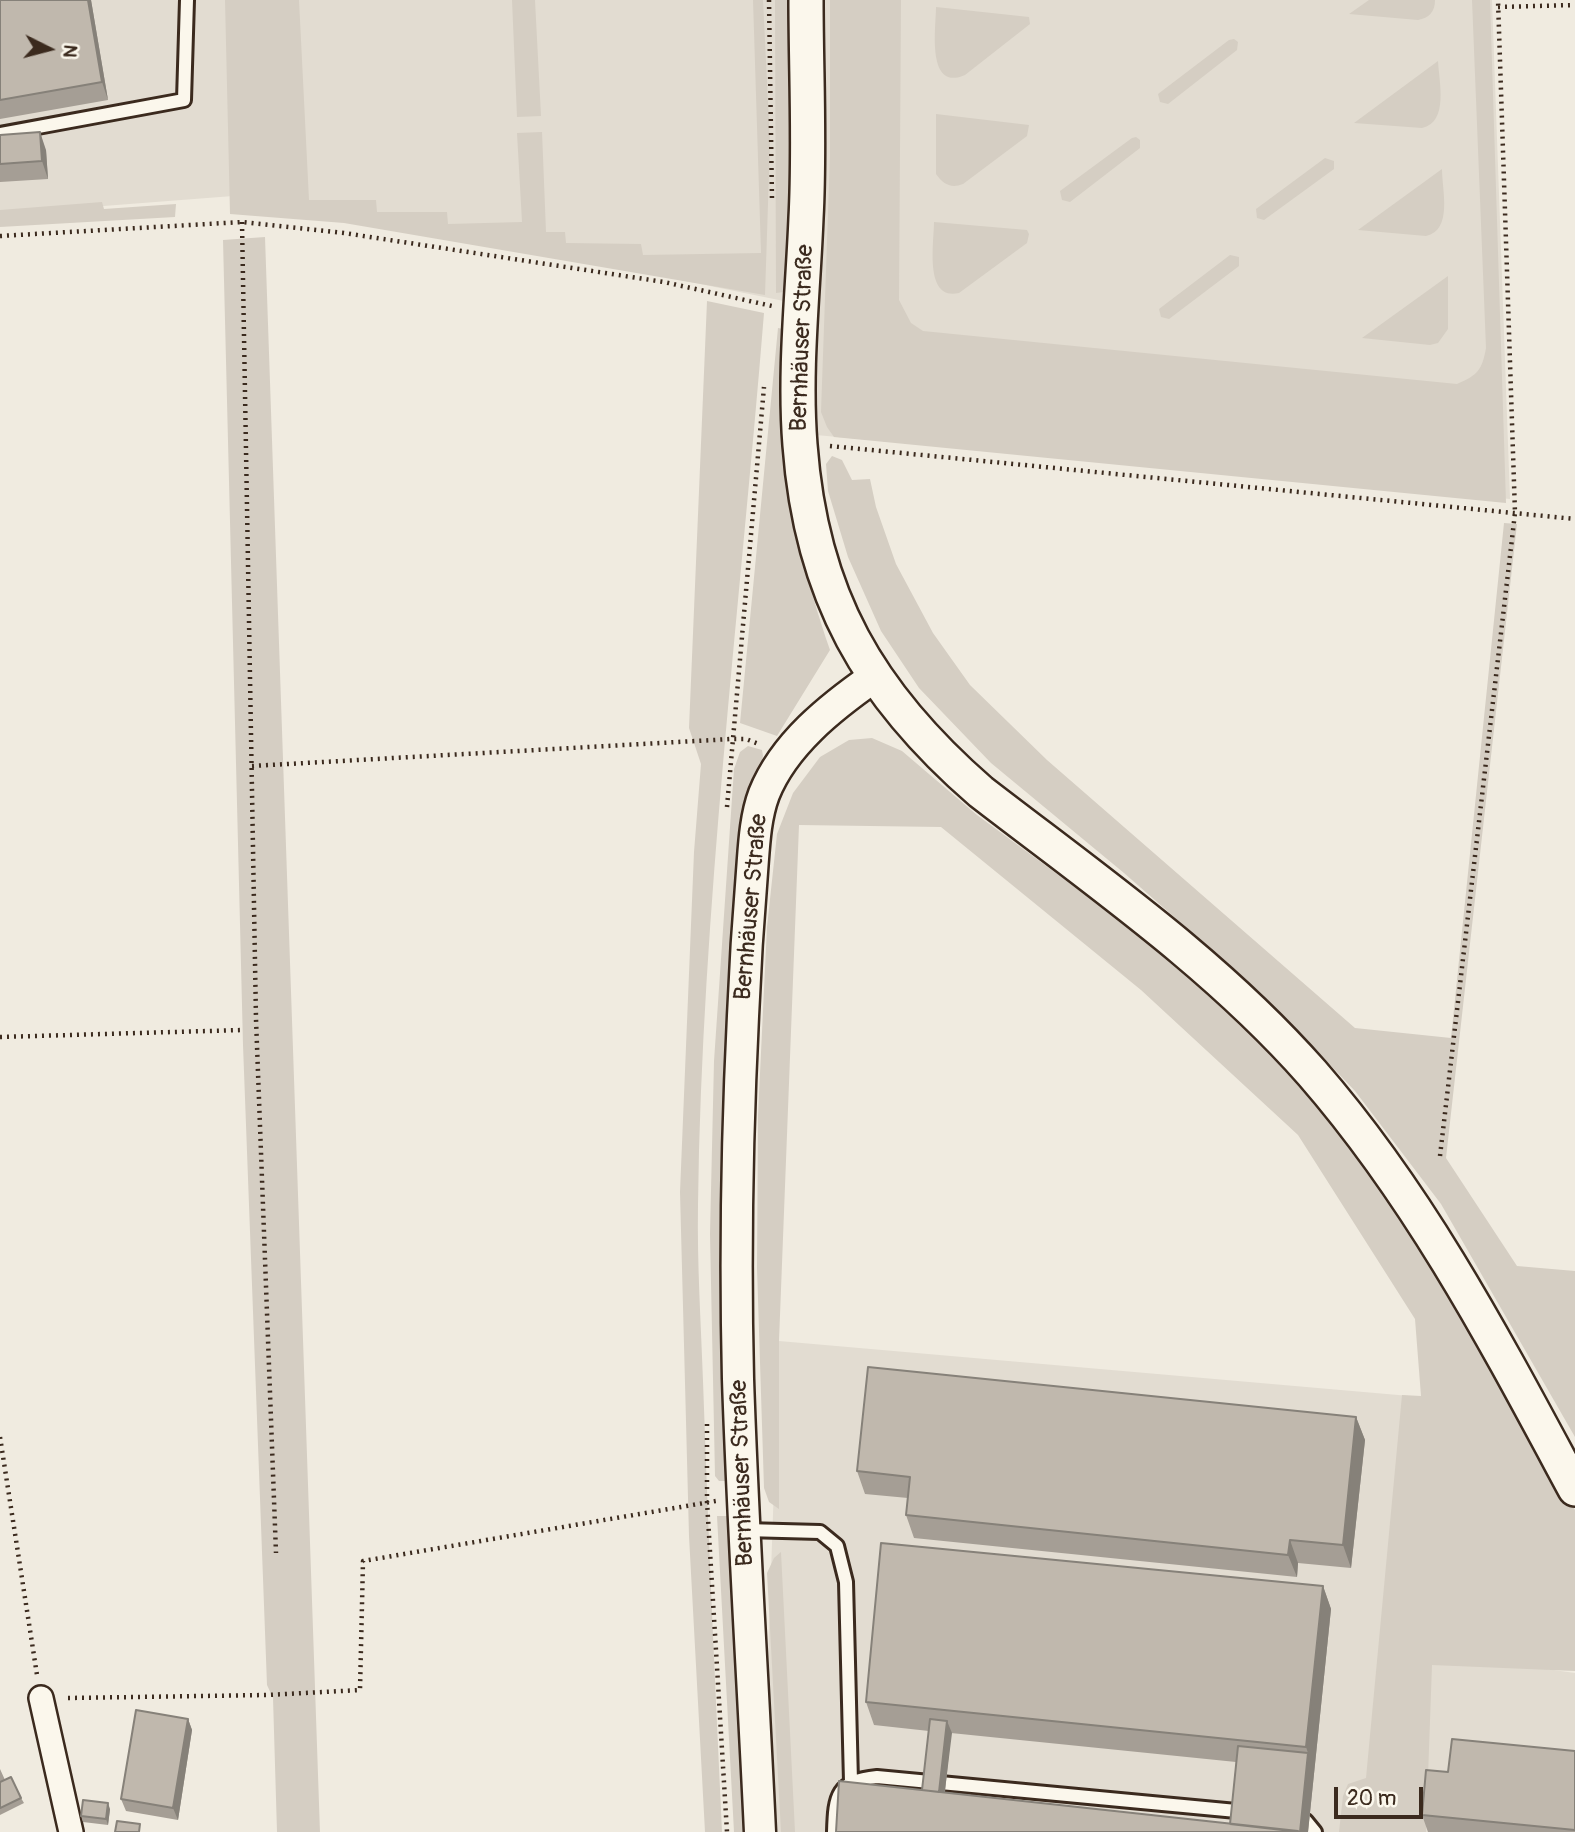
<!DOCTYPE html>
<html>
<head>
<meta charset="utf-8">
<style>
  body { margin:0 }
  #map { position:relative; width:1575px; height:1832px; overflow:hidden; background:#f0ebe0; font-family:Pangolin,sans-serif }
  canvas { display:block }
  .north { position:absolute; left:14px; top:14px; width:70px; height:70px; -webkit-text-stroke:5px #fbf7ec; paint-order:stroke; rotate:96deg; font-size:19px; font-weight:700; line-height:28px; text-align:center; color:#3b2a1e }
  .north::after { content:''; display:block; margin:auto; width:24px; height:32px; background:#3b2a1e; clip-path:polygon(50% 0,100% 100%,50% 72%,0 100%) }
  .scale { position:absolute; left:1334px; top:1787px; width:89px; height:32px; box-sizing:border-box; border:4px solid #3b2a1e; border-top:0; padding-left:9px; font-size:21px; line-height:24px; white-space:nowrap; color:#3b2a1e; -webkit-text-stroke:5px #fbf7ec; paint-order:stroke }
</style>
</head>
<body>
<div id="map">
<canvas width="1575" height="1832"></canvas>
<div class="north">N</div>
<div class="scale">20 m</div>
</div>
<script>
const ctx = document.querySelector('canvas').getContext('2d');
ctx.lineJoin = 'round';
function fillPath(path, color) { ctx.fillStyle = color; ctx.fill(path, 'evenodd'); }
function trace(path, color, width, dash) { ctx.strokeStyle = color; ctx.lineWidth = width; ctx.lineCap = dash ? 'butt' : 'round'; ctx.setLineDash(dash || []); ctx.stroke(path); }
function write(font, color, halo, rows, align = 'center') {
  ctx.font = font + ' Pangolin,sans-serif'; ctx.lineWidth = 7; ctx.setLineDash([]); ctx.textBaseline = 'middle'; ctx.strokeStyle = halo; ctx.fillStyle = color; for (const [text, x, y, turn = 0] of rows) {
    ctx.save(); ctx.translate(x, y); ctx.rotate((+turn || 0) * Math.PI / 180); ctx.textAlign = isNaN(turn) ? turn : align; if (halo) ctx.strokeText(text, 0, 0); ctx.fillText(text, 0, 0); ctx.restore();
  }
}
const built = new Path2D(`
  M0,0H1492L1510,499L816,435L818,308L259,194L0,214Z
  M779,1341L1421,1397L1417,1651L1575,1673V1832H762Z`);
const green = new Path2D(`
  M225,0H299L309,200H376L377,212H447L448,224L522,222L517,133L542,132L546,232H565L566,243L641,244L643,255L761,253L753,0H763L770,143L765,295L344,223L230,214Z
  M512,0H535L541,116L517,117Z
  M775,0H792L793,28L789,286L784,292L776,293Z
  M830,0H901L899,300L911,323L923,331L1457,384C1478,375 1482,370 1486,348L1472,0H1490L1506,503L834,437L827,427L821,412L830,156Z
  M1369,0H1435C1435,12 1429,18 1418,20L1349,14Z
  M936,7L1029,17L1030,24L965,75C926,92 936,27 936,7Z
  M1234,39L1238,42L1237,50L1168,104L1160,102L1158,94L1229,40Z
  M1438,61C1439,82 1449,122 1422,128L1354,123Z
  M936,114L1029,125L1027,136L963,184C951,189 943,184 936,174Z
  M1136,137L1140,140V148L1070,202L1062,200L1060,191L1132,138Z
  M1325,158L1334,161V169L1264,220L1257,218L1256,209Z
  M1442,169C1442,190 1453,230 1426,236L1358,230Z
  M102,202L104,209L176,204L175,217L0,227V210Z
  M934,222L1027,230L1029,234L1027,243L959,293C924,301 934,243 934,222Z
  M265,237L320,1832H277L273,1698L267,1685L243,1045L223,240Z
  M1230,255L1239,257V266L1169,319L1161,317L1159,309Z
  M1448,276V329L1438,343L1430,345L1362,338Z
  M707,301L764,313C740,610 702,907 698,1205C697,1264 701,1323 703,1381C708,1532 715,1682 722,1832H705L689,1536L680,1192L694,852L701,764L689,728Z
  M778,328L793,331C790,368 784,407 786,444C790,516 807,583 830,650L777,736L740,723Z
  M832,456L842,460L852,480L870,479L876,507L896,564L933,633L970,685L1047,760L1355,1028L1451,1038L1504,523L1517,524L1446,1158L1517,1266L1575,1271V1437L1441,1204L1355,1091L1262,994L1124,873L991,763L919,688L881,631L848,557L828,491L826,464Z
  M872,738L902,751L977,815L1170,957L1254,1033L1354,1147L1465,1311L1575,1510V1671L1432,1665L1426,1832H1339L1343,1796L1348,1784L1366,1778L1402,1395L1421,1396L1415,1319L1298,1135L1141,990L941,827L799,825L779,1341V1509L769,1502L764,1488L757,1268L758,1115L767,927L777,834L793,793L820,757L849,740Z
  M748,746L762,750L763,756L744,836L731,1474L727,1481H719L715,1476L710,1234L714,1061L734,769L740,752Z
  M717,1516H729L752,1832H734Z
  M781,1552L795,1832H781L767,1573L774,1558Z`);
const path = new Path2D(`
  M769,0L772,200
  M1498,7L1575,5
  M242,222L256,1019L276,1553
  M0,236L242,222L344,233L664,282L772,306
  M830,446L1575,519
  M252,766L731,739H746L759,744
  M727,807L764,387
  M0,1037L243,1030
  M1440,1156L1515,513L1498,0
  M707,1424V1502L727,1832
  M0,1437L37,1675
  M68,1698L267,1695L360,1690L363,1561L716,1501`);
const service = new Path2D(`
  M0,134L184,100L187,0
  M745,1530L820,1532L837,1546L846,1582L851,1782
  M1297,1818L1306,1821L1315,1832
  M834,1832C835,1795 837,1781 877,1777L1247,1812`);
const minor = new Path2D(`
  M41,1698L71,1832`);
const tertiary = new Path2D(`
  M760,1832C753,1681 743,1530 738,1379C735,1258 737,1137 743,1016C745,968 748,920 752,872C754,846 755,818 764,794C784,744 831,707 874,677`);
const secondary = new Path2D(`
  M806,0C806,72 810,145 806,218C803,293 794,370 800,445C811,595 869,695 981,792C1095,880 1216,964 1312,1073C1421,1198 1497,1344 1575,1489`);
const wall = new Path2D(`
  M0,0H91L108,100L0,119Z
  M0,135L46,150L48,179L0,182Z
  M1356,1417L1365,1440L1351,1568L1298,1563L1297,1577L914,1538L906,1515L908,1498L865,1494L857,1471Z
  M1323,1586L1331,1609L1308,1832H836L922,1790L929,1731L874,1725L866,1702ZM951,1733L1236,1762L1230,1824L945,1792Z
  M188,1719L192,1730L178,1820L126,1811L121,1799Z
  M1575,1751V1832H1428L1422,1815L1448,1772Z
  M0,1769L5,1780L21,1798L24,1803L0,1815Z
  M110,1809L108,1825L83,1822L81,1816Z`);
const shadedWall = new Path2D(`
  M88,0H91L108,100L102,82Z
  M40,132L46,150L48,179L42,161Z
  M1356,1417L1365,1440L1351,1568L1343,1545Z
  M1290,1540L1298,1563L1297,1577L1288,1555Z
  M1323,1586L1331,1609L1308,1832H1300L1308,1753L1306,1747Z
  M188,1719L192,1730L178,1820L173,1808Z
  M947,1721L952,1733L942,1814L938,1802Z
  M108,1803L110,1809L108,1825L106,1819Z`);
const building = new Path2D(`
  M0,0H88L102,82L0,100Z
  M40,132L42,161L0,164V135Z
  M868,1367L1356,1417L1343,1545L1290,1540L1288,1555L906,1515L910,1477L857,1471Z
  M881,1543L1323,1586L1306,1747L866,1702Z
  M136,1710L188,1719L173,1808L121,1799Z
  M930,1719L947,1721L939,1792L922,1790Z
  M1452,1739L1575,1751V1830L1422,1815L1426,1770L1448,1772Z
  M1238,1746L1308,1753L1300,1832L1230,1824Z
  M11,1777L21,1798L0,1808V1782Z
  M839,1781L1298,1831V1832H836Z
  M83,1800L108,1803L106,1819L81,1816Z
  M117,1821L140,1824L139,1832H115Z`);
const streetNames = [
  ["Bernhäuser Straße",803,338,-88],
  ["Bernhäuser Straße",752,907,-85],
  ["Bernhäuser Straße",743,1473,-92]
];
fillPath(built, '#e2dcd1');
fillPath(green, '#d5cec3');
trace(service, '#3b2a1e', 18);
trace(minor, '#3b2a1e', 28);
trace(tertiary, '#3b2a1e', 35);
trace(secondary, '#3b2a1e', 38);
trace(path, '#3b2a1e', 4.5, [2, 5]);
trace(service, '#fbf7ec', 12);
trace(minor, '#fbf7ec', 23);
trace(tertiary, '#fbf7ec', 30);
trace(secondary, '#fbf7ec', 33);
fillPath(wall, '#a59e95');
fillPath(shadedWall, '#868179');
fillPath(building, '#c0b8ad');
trace(building, '#868179', 2);
write('24px', '#3b2a1e', '#fbf7ec', streetNames);
</script>
</body>
</html>
